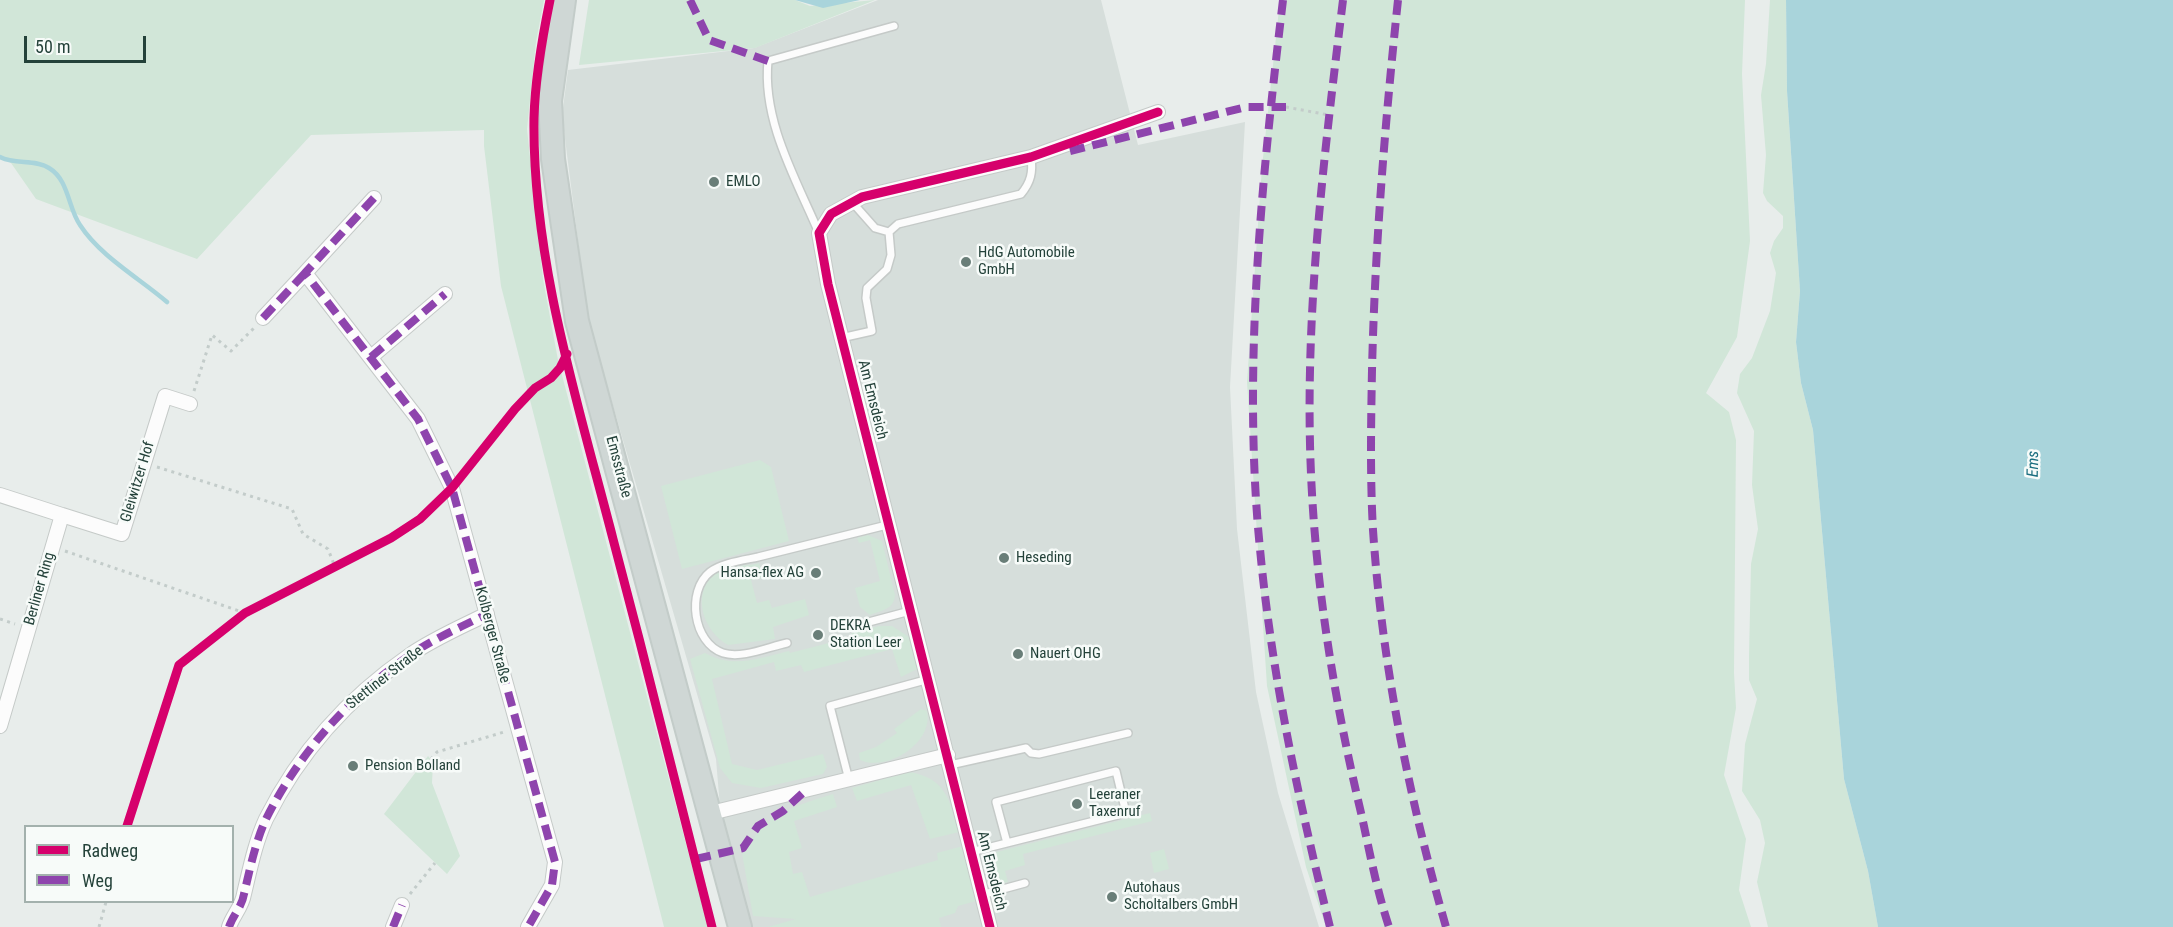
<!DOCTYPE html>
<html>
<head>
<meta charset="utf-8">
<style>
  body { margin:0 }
  #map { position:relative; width:2173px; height:927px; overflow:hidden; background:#e8edeb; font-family:"Roboto Condensed",sans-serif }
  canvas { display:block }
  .legend { position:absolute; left:24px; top:825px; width:210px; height:78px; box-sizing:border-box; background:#f7fbf9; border:2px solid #a3b1ad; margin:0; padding:8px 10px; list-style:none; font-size:18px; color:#24423a }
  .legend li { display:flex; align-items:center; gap:12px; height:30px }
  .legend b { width:30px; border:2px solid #a3b1ad }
  .scale { position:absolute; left:24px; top:36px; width:122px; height:27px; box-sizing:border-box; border:3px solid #24423a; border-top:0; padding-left:8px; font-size:18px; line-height:21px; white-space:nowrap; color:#24423a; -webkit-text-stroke:4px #f7fbf9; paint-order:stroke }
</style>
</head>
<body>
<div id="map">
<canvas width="2173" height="927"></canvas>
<ul class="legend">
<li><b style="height:8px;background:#d6006c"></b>Radweg</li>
<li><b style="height:8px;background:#8e44ad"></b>Weg</li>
</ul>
<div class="scale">50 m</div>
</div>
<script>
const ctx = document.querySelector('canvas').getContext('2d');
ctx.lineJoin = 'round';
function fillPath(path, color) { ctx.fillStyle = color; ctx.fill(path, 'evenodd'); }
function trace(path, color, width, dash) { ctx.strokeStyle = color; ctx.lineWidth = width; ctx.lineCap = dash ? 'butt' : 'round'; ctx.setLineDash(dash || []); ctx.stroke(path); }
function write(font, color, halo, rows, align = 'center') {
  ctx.font = font + ' "Roboto Condensed",sans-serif'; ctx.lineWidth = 5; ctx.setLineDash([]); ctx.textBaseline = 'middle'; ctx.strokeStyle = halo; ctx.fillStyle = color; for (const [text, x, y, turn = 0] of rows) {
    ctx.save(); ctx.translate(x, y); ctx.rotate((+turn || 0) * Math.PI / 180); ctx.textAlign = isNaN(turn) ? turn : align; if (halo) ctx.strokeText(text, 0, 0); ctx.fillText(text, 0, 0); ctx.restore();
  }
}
const built = new Path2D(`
  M878,0H1101L1138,145L1245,122L1230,387L1237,529L1256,692L1278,793L1319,927H741L725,867L716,759L588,320L562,115L568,70L754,48Z`);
const green = new Path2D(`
  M0,0H544L536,42L527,129L543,279L558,360L708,927H664L501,286L484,146V130L311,135L197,259L36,199L11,163L0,157Z
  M589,0H795L810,6L875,0L755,48L579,65Z
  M1280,0H1745L1742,74L1750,241L1737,337L1706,393L1729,412L1736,440L1734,673L1736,708L1724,775L1746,839L1739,890L1751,927H1326L1306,867L1267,686L1247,382L1262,167Z
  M1770,0H1786L1787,91L1800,291L1796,342L1801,383L1813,430L1844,779L1868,871L1878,927H1768L1757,882L1765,843L1760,820L1742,791L1745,744L1757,699L1749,680V656L1751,564L1758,529L1752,485L1754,431L1737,393L1740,374L1752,358L1770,311L1776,273L1770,253L1774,241L1783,228V216L1767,201L1763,193L1766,155L1761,95L1766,64Z
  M760,460L771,467L789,541L682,569L661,486Z
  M868,535L882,541L895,595C894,609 883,610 870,615L860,607L855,588L880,581L870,540L859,543L857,538Z
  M759,563L763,577L751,580L757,603L769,600L772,608L805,599L809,615L773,627L775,639L728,645C704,632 690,594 715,574C727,564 745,567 759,563Z
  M879,626H892L909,637L917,669L901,677L892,649L804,672L801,665L776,671L774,662L712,679L732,764L757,770L823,754L827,767L823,774L761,788L732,783L720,768L690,659L705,653C733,669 759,658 789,651L790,653L852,637V633Z
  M921,709L927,711C934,744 886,772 860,760L859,753L876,747L897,733L894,729Z
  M428,756L433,762L432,783L460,856L447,874L384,814Z
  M909,772C946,778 949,799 959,832L930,839L911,785L857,801L852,788Z
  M833,794L837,807L794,821L802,848L789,852L793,874L802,872L810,897L938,860L937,853L963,846L976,901L958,906L955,913L939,918L941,927H768L796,919L753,916L742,853C751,846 753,838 759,830C777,810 808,802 833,794Z
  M1150,813L1152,821L1023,854L1025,865L1005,871L1008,882L997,884L989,854Z
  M1164,849L1169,869L1154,873L1150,853Z`);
const water = new Path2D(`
  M795,0H860L823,8Z
  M1786,0H2173V927H1878L1868,871L1844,779L1813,430L1801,383L1796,342L1800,291L1787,91Z`);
const stream = new Path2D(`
  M0,157C15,165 35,159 49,168C69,180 68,208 80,225C100,256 139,278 167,302`);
const path = new Path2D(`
  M1286,107L1329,115
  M194,391L212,335L231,351L254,328
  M157,467L292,509L303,534L328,549L335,567
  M65,551L245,613
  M0,619L15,624
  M431,759L437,752L504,732
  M127,826L179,665L245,613L391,538L420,519L440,500
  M410,894L435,863
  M99,927L106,902`);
const lane = new Path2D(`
  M852,202L875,228L889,232
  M819,233C796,179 762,121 768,61L894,26
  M841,338L872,331L866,298L867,288L887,269L891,255L889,232L898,224L1021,194C1031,182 1033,172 1031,157
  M850,627L910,611
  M787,643C768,647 742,659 723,653C693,643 686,591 710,572C721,563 744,560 758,557C801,546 844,536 887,525
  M950,765L1026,748L1031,753L1039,754L1128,733
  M849,780L830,706L929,679
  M971,852L1126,813L1116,771L996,802L1007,843
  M981,895L1025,883`);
const street = new Path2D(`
  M374,198L305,273L418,419L452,488L555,862L552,885L528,927
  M263,318L305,273
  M371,357L445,294
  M0,495L62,515L0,726
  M62,515L122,534L165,396L190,404
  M711,813L948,755
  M229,927C233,915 242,907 244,894C250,869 255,843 266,819C299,753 349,697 410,655C433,639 461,627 487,614
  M393,927L402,905
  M990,927L828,284L819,233L831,214L862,197L1031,157L1158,112`);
const primary = new Path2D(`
  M564,0L550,101L553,159L577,321L740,927`);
const quiet = new Path2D(`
  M690,0L709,40L768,61
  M1283,0C1262,177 1242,370 1260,549C1272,677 1299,802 1330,927
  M1343,0C1324,156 1304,316 1311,474C1316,590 1335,704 1362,817C1370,854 1377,891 1389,927
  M1398,0C1385,123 1375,246 1372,370C1371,424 1370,477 1373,530C1382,664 1409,798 1446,927
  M1070,151L1246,107H1286
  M374,198L305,273L418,419L452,488L555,862L552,885L528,927
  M263,318L305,273
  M371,357L445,294
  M696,859L743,848L758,826L783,811L806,790
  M229,927C233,915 242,907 244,894C250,869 255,843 266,819C299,753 349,697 410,655C433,639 461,627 487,614
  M393,927L402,905`);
const cycleway = new Path2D(`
  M550,0C542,39 535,78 534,118C532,260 578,403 613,539C647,668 680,797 712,927
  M127,826L179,665L245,613L391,538L420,519L452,488L515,409L535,388L551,378L560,368L567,354
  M990,927L828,284L819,233L831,214L862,197L1031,157L1158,112`);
const markers = [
  [714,182,6,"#697e78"],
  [966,262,6,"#697e78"],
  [1004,558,6,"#697e78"],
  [816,573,6,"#697e78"],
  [818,635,6,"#697e78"],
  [1018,654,6,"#697e78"],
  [353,766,6,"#697e78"],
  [1077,804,6,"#697e78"],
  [1112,897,6,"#697e78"]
];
const poiNames = [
  ["EMLO",726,182],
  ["HdG Automobile",978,253],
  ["GmbH",978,270],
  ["Heseding",1016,558],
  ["Hansa-flex AG",804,573,"right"],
  ["DEKRA",830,626],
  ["Station Leer",830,643],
  ["Nauert OHG",1030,654],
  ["Pension Bolland",365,766],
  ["Leeraner",1089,795],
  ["Taxenruf",1089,812],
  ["Autohaus",1124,888],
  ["Scholtalbers GmbH",1124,905]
];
const streetNames = [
  ["Am Emsdeich",872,400,76],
  ["Emsstraße",618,467,75],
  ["Gleiwitzer Hof",138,482,-73],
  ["Berliner Ring",40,589,-74],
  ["Kolberger Straße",492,635,75],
  ["Stettiner Straße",385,678,-38],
  ["Am Emsdeich",991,871,76]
];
const waterNames = [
  ["Ems",2034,464,-89]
];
fillPath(built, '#d6dedb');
fillPath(green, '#d1e6d8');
fillPath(water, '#a9d4db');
trace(stream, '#a9d4db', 4.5);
trace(lane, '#c5cac8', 10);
trace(street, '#c5cac8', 16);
trace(primary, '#c3ccc9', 26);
trace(path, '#c3ccca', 3, [3, 4.5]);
trace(lane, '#fcfcfc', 7);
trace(street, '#fcfcfc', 14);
trace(primary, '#cfd7d5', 22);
trace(quiet, '#8e44ad', 8, [15, 8]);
trace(cycleway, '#d6006c', 9);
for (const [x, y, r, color] of markers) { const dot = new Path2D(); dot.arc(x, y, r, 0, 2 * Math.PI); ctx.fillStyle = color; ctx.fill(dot); trace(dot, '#f7fbf9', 2); }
write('15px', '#24423a', '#f7fbf9', poiNames, 'left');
write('15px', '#24423a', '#f7fbf9', streetNames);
write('italic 16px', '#1c6f80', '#f7fbf9', waterNames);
</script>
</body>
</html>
